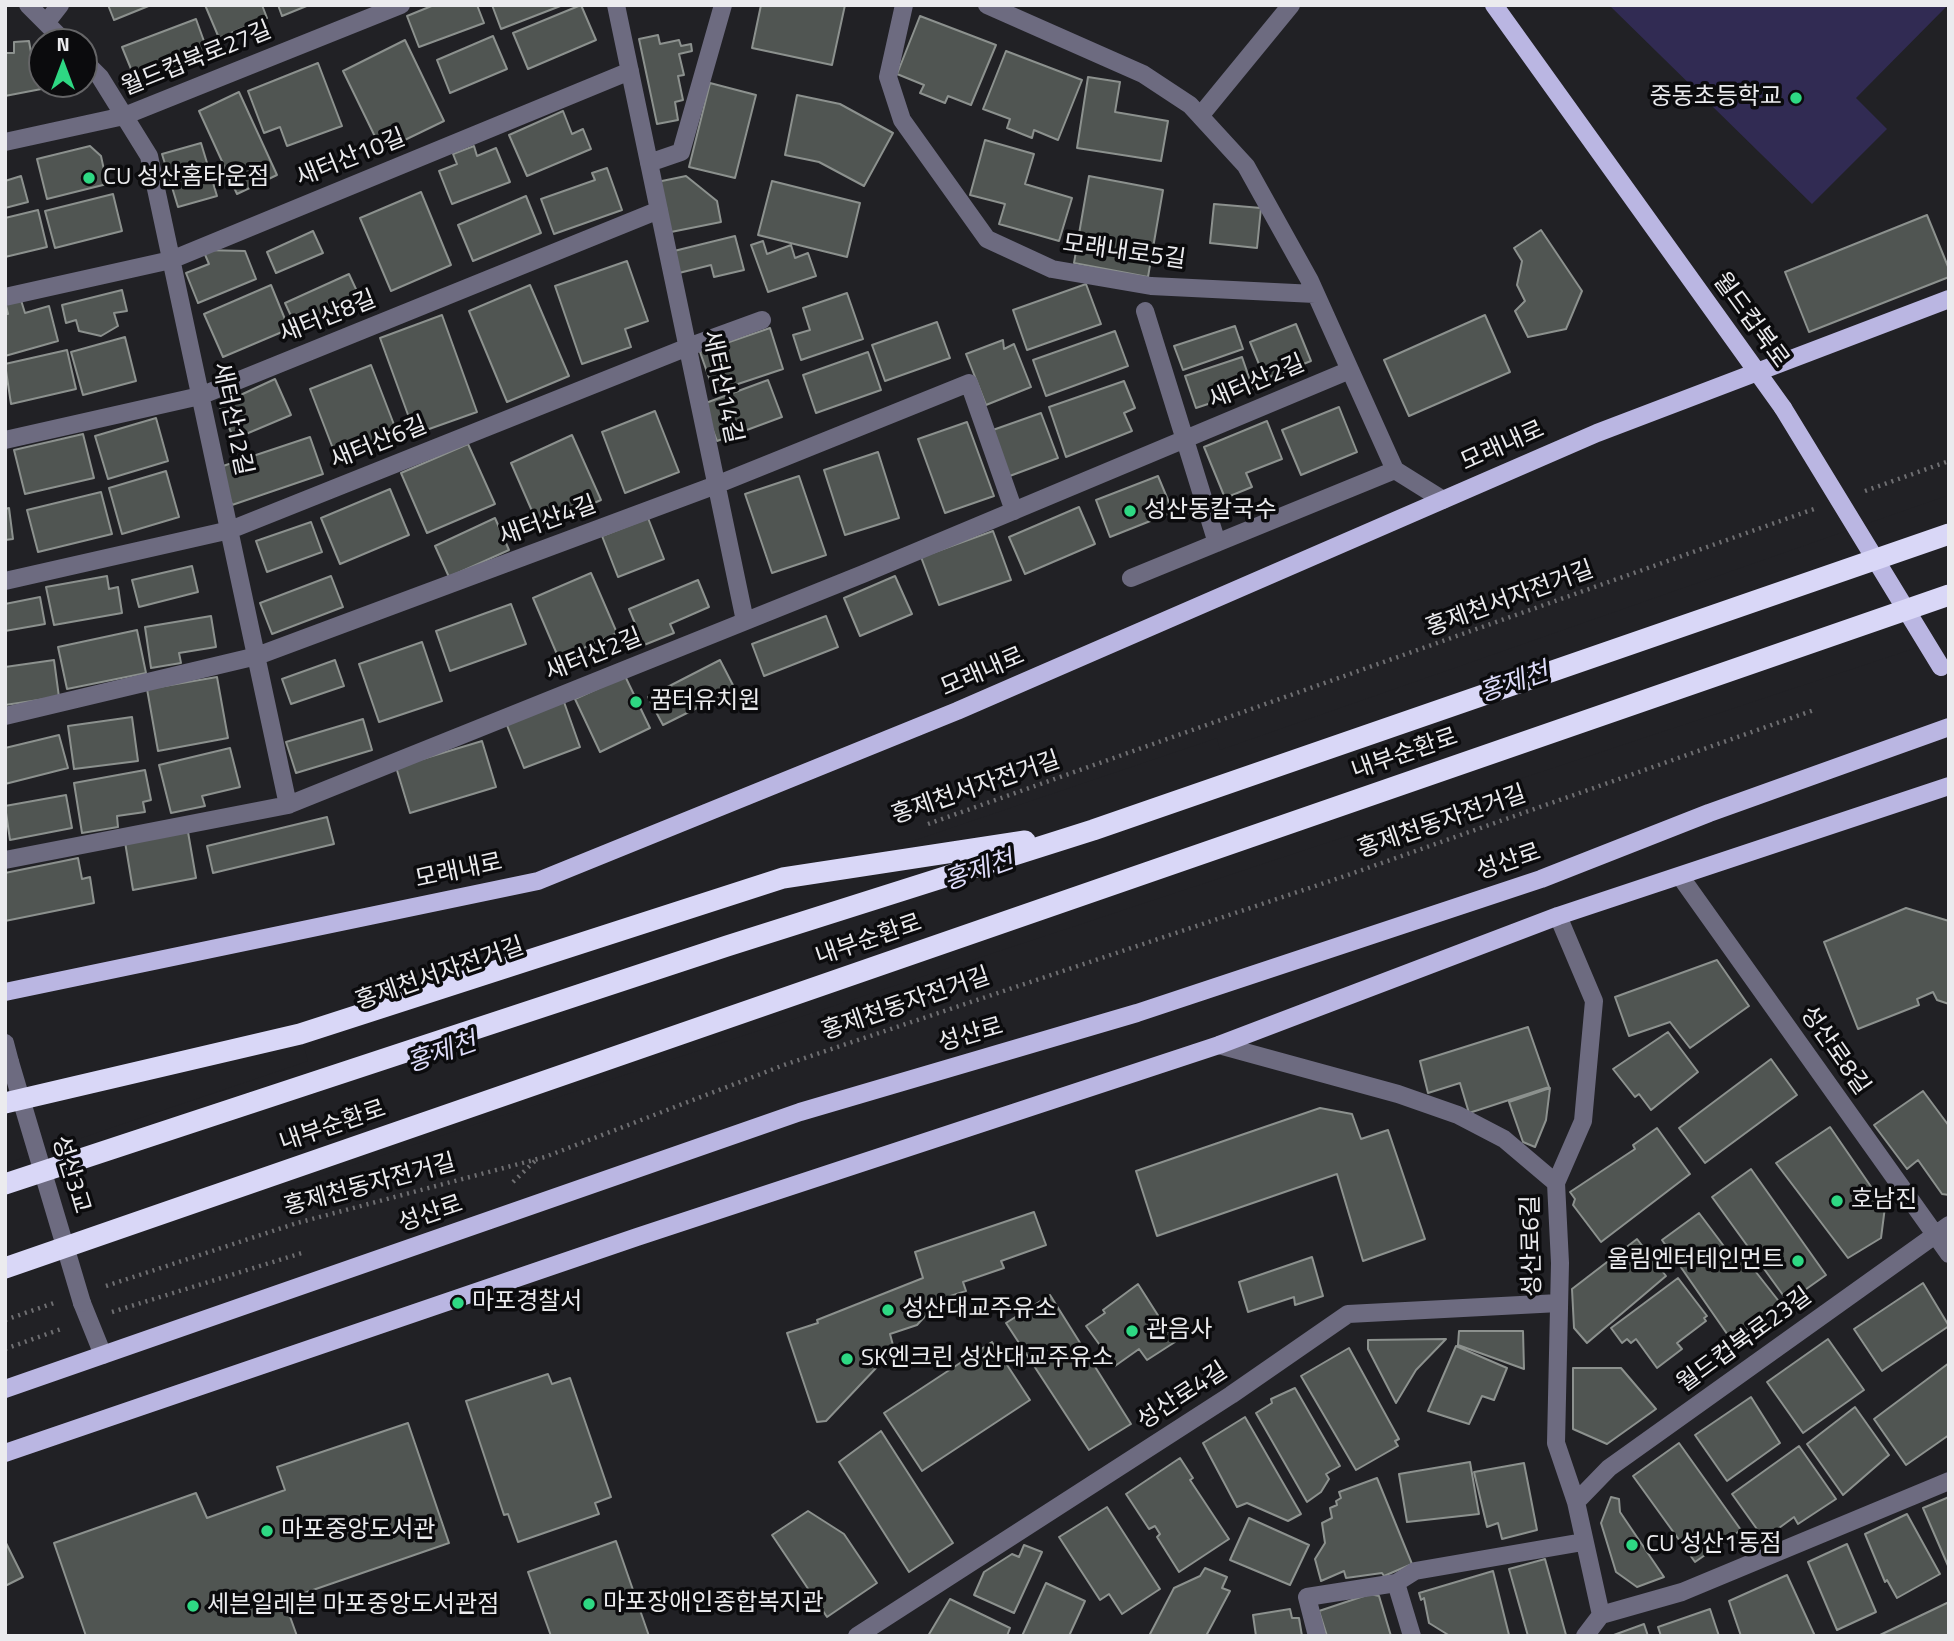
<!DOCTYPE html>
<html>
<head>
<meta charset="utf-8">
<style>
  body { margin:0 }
  #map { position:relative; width:1954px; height:1641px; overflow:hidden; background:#212125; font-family:"Titillium Web",sans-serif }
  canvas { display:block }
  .frame { position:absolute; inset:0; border:7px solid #ebebee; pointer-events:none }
  .north { position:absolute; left:28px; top:28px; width:70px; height:70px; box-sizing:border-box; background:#0b0b0d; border:2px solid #656567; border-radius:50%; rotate:0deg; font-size:19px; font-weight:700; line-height:28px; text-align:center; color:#ebebee }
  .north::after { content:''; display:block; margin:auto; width:24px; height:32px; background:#2ed883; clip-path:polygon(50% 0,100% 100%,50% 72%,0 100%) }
</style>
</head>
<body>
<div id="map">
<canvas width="1954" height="1641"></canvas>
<div class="frame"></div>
<div class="north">N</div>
</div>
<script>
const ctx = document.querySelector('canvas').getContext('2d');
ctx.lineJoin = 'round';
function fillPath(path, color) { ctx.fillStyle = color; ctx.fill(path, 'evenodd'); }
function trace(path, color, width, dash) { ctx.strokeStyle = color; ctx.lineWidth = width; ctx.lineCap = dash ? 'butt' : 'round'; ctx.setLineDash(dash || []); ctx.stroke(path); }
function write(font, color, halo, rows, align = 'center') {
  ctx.font = font + ' "Titillium Web","Noto Sans KR",sans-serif'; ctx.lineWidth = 7; ctx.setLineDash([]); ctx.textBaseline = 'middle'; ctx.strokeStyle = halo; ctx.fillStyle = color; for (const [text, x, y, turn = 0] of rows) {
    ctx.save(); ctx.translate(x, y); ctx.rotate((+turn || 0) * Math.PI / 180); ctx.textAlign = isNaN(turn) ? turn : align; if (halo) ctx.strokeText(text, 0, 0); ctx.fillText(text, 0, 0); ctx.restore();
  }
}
const green = new Path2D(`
  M1609,5H1948L1856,98L1887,129L1812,204Z`);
const pier = new Path2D(`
  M1949,495V637L5,1280V1164L308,1061L304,1047L1217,738L1220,750Z`);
const building = new Path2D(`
  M108,5H151L114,20Z
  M205,5H262L267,18L219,38Z
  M278,5H309L282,16Z
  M434,5H477L484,23L419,47L407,16Z
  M492,5H563L501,29Z
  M581,5L596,40L528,69L513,33Z
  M761,5H845L832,65L752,48Z
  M920,16L996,45L971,105L948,96L945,103L920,93L924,85L897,74Z
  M196,19L210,58L138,86L122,47Z
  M658,35L660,44L679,40L681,46L691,44L692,51L679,54L684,75L678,76L683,100L675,102L678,120L657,124L639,39Z
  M493,36L507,69L450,93L437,60Z
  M405,40L444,121L382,151L343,71Z
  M29,41L34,70H42V84L57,86L5,96V53H14V42Z
  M1006,51L1082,80L1058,140L1034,130L1032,138L1007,128L1010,119L983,109Z
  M318,63L342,126L287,146L280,127L264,133L248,91Z
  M1088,77L1120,82L1115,112L1168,121L1161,161L1077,148Z
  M710,83L756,95L735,178L689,167Z
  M239,92L277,175L237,194L199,111Z
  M797,95L840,104L893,133L864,186L819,162L785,155Z
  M563,111L572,134L583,129L591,149L527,176L509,135Z
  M985,140L1034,154L1025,184L1072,198L1059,241L999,224L1005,204L970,195Z
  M201,143L217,196L178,207L162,154Z
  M90,146L101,156L107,184L47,199L37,159Z
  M474,146L477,156L496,148L510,182L452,204L439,171L457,164L453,154Z
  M607,168L622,210L554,234L541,199L595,180L592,173Z
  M21,176L28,202L5,208V181Z
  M686,176L717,201L721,222L666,233L657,182Z
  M1089,176L1163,190L1148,277L1074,263Z
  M772,181L860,203L847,257L758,235Z
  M421,192L451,265L391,291L360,218Z
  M113,194L122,231L55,248L45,211Z
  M526,196L541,233L473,261L458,225Z
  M1214,204L1261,208L1257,248L1210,243Z
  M38,210L47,247L5,257V218Z
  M1927,215L1949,269V277L1809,332L1785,272Z
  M1541,230L1582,291L1566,329L1528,337L1515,311L1525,301L1517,285L1522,261L1514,248Z
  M313,231L323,253L276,273L267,252Z
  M735,236L744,270L714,277L711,265L679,273L674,251Z
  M763,241L767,254L791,245L795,258L808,253L816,276L768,292L751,245Z
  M203,250L245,251L256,279L198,303L186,273L209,264Z
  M627,261L648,321L625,329L631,347L582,364L555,286Z
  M349,274L361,300L297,329L285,303Z
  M1086,284L1101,324L1027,350L1013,310Z
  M271,285L289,329L223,357L204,314Z
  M530,285L569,376L507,402L469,311Z
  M122,290L127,311L114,313L118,326L101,336L79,331L76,320L66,323L62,305Z
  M847,293L863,339L801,360L793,335L810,330L803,308Z
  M20,297L25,313L49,306L58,341L5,356V314H8L5,301Z
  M442,315L477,412L415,434L380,338Z
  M1485,315L1510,372L1409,416L1384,360Z
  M937,322L950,358L885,381L872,345Z
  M1296,324L1311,361L1265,379L1250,342Z
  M1235,326L1243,349L1183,370L1174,346Z
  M770,328L783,369L714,392L700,352Z
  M1115,331L1128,366L1046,396L1033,360Z
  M125,337L136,381L83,395L71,352Z
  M1003,340L1004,349L1014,344L1031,387L986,405L966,354Z
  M67,350L76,389L11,404L5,364Z
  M868,352L881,390L816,413L803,375Z
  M1242,357L1253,389L1196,408L1185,376Z
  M371,365L398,435L337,459L310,389Z
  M275,379L291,415L234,439L219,405Z
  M768,380L782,417L717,441L703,404Z
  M1124,381L1135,408L1124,413L1132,431L1066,457L1049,407Z
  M1339,407L1357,452L1301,475L1282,430Z
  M655,411L679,472L625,493L602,432Z
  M1041,413L1058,458L1007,477L990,431Z
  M156,418L168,461L108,479L95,436Z
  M1267,421L1282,459L1246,473L1252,487L1225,498L1204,447Z
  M967,422L994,496L945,513L918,439Z
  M83,434L94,478L25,494L14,450Z
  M572,435L601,500L539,527L511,463Z
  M310,437L323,474L232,505L220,467Z
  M468,444L495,504L427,533L401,473Z
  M878,452L899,518L845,535L824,470Z
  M166,471L179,517L122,534L109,488Z
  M799,476L826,555L772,573L745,494Z
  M1158,476L1173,512L1110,537L1096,500Z
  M390,489L409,535L340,564L321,518Z
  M101,492L112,534L38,552L27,510Z
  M1079,507L1095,544L1025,574L1009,537Z
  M9,508L13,539L5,540V509Z
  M495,518L509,550L449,577L435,546Z
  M648,518L664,559L618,577L602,536Z
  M311,522L322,552L267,572L256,541Z
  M993,531L1011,580L939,605L921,557Z
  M192,566L198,592L139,607L132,580Z
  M591,573L617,633L559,659L533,598Z
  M107,576L109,589L118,587L122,613L54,625L46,587Z
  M331,576L343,607L272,634L260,603Z
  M895,576L912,614L860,636L844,598Z
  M698,580L709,607L670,624L674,633L644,645L629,609Z
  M40,597L45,624L5,631V604Z
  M511,604L526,644L450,671L436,631Z
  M211,616L216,647L179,653L181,663L151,668L145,627Z
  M826,616L838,647L764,676L752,644Z
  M137,630L146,673L67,689L58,647Z
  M422,642L442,701L379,722L359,664Z
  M54,660L59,697L5,705V667Z
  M335,660L344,686L291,704L282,679Z
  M720,660L735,689L663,725L648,697Z
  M625,676L650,728L600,752L575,699Z
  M217,677L228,738L158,751L147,689Z
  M564,702L580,747L524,768L506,723Z
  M132,717L138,761L74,769L68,726Z
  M363,719L372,750L296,773L286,742Z
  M59,735L68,768L5,784V748Z
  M482,741L496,787L410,813L396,767Z
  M230,748L240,787L202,796L205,806L171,813L159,765Z
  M145,770L151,800L143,802L145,812L117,816L118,827L82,833L74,783Z
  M66,795L72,828L10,840L5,806Z
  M327,817L334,844L213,873L207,846Z
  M188,832L196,878L133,890L125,842Z
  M78,858L82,879L90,877L94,903L5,921V873Z
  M1906,908L1949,921V1004L1937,1000L1933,992L1917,999L1919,1005L1858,1029L1824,942Z
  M1717,960L1749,1006L1690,1048L1670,1022L1629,1036L1615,997Z
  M1528,1027L1549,1087L1469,1113L1460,1083L1428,1093L1420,1061Z
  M1668,1032L1698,1072L1651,1110L1639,1094L1635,1097L1613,1069Z
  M1771,1059L1797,1095L1705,1163L1679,1128Z
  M1550,1088L1546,1120L1535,1147L1523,1142L1509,1102Z
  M1923,1091L1949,1126V1195L1942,1194L1918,1160L1907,1169L1874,1125Z
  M1320,1108L1352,1114L1361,1139L1388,1130L1425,1239L1363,1261L1337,1174L1157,1236L1136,1171Z
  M1830,1127L1885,1207L1881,1238L1848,1258L1776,1163Z
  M1657,1128L1690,1174L1601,1242L1573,1205L1575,1199L1570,1192L1635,1149L1633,1145Z
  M1751,1169L1826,1275L1788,1302L1712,1197Z
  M1034,1212L1046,1245L1001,1261L1004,1268L963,1282L966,1291L941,1299L917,1325L890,1334L894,1349L826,1421L817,1422L787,1333L818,1323L817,1320L923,1278L915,1252Z
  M1699,1213L1735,1261L1741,1253L1781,1304L1732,1341L1662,1240Z
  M1637,1239L1666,1276L1587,1343L1574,1328L1572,1289Z
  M1312,1257L1323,1296L1295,1305L1294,1297L1248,1312L1239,1282Z
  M1678,1278L1707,1316L1704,1318L1706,1321L1677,1343L1682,1349L1657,1368L1636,1339L1631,1343L1627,1339L1622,1343L1611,1328Z
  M1923,1283L1949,1326L1882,1371L1854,1329Z
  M1138,1284L1175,1342L1147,1360L1139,1349L1115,1366L1086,1326L1105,1313L1103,1310Z
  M1050,1295L1131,1424L1089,1450L1006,1323Z
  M1459,1331H1523L1524,1369L1458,1345Z
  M1446,1339L1416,1370L1396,1403L1368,1349V1340Z
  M1828,1339L1864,1390L1803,1433L1767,1382Z
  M992,1342L1030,1400L922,1471L884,1413Z
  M1456,1346L1507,1368L1494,1400L1482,1396L1469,1424L1428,1411Z
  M1349,1348L1399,1439L1395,1441L1398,1446L1356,1470L1301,1376Z
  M1949,1363V1435L1906,1465L1874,1419Z
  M1573,1368H1621L1656,1409L1607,1444L1573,1429Z
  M548,1374L552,1384L570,1378L611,1497L595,1503L599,1514L518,1542L508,1514L504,1515L466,1401Z
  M1295,1388L1340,1466L1326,1474L1329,1479L1321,1492L1307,1502L1256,1413L1272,1403L1271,1399Z
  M1751,1397L1780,1443L1727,1481L1695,1435Z
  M1855,1407L1889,1455L1843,1495L1807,1444Z
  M1245,1417L1301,1514L1288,1521L1247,1503L1237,1507L1203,1443Z
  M408,1423L449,1543L284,1600L297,1636H86L54,1543L196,1493L207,1518L285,1490L277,1467Z
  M881,1431L953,1543L909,1572L839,1462Z
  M1679,1443L1741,1530L1695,1562L1633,1476Z
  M1799,1446L1836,1499L1798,1524L1794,1517L1764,1539L1732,1494Z
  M1180,1458L1193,1478L1190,1480L1229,1539L1179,1572L1157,1537L1160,1534L1155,1526L1149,1529L1126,1494Z
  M1470,1462L1479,1514L1407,1522L1399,1474Z
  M1524,1463L1537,1530L1502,1539L1498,1523L1487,1527L1474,1472Z
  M1377,1478L1412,1564L1384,1576L1382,1573L1346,1578L1344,1571L1321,1581L1315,1559L1325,1543L1322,1523L1332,1518L1330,1508L1337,1505L1336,1501L1341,1498L1339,1492Z
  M1611,1497L1619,1499L1620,1512L1664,1577L1637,1587L1616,1572L1601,1523Z
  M1949,1497V1568L1923,1508Z
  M1107,1507L1160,1589L1122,1614L1109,1594L1100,1600L1059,1537Z
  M808,1511L844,1534L877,1583L827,1617L772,1535Z
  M1907,1514L1940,1574L1897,1598L1887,1580L1885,1582L1865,1534Z
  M1249,1518L1309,1545L1290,1585L1230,1560Z
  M5,1541L23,1577L5,1586Z
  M616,1541L649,1636H551L528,1572Z
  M1847,1544L1876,1612L1837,1630L1808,1562Z
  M1024,1545L1042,1552L1014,1613L974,1595L984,1572L1012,1554L1019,1557Z
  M1545,1559L1566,1635L1564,1636H1528L1509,1569Z
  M1205,1568L1227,1577L1222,1588L1230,1591L1206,1636H1149L1174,1588L1200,1576Z
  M1493,1571L1509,1635L1450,1636L1429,1623L1424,1598L1421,1600L1419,1593Z
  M1787,1575L1815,1636H1741L1729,1601Z
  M1046,1583L1085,1601L1069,1636H1022Z
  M1370,1594L1379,1596L1391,1636H1327L1319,1611Z
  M950,1599L1010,1628L1007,1636H928Z
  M1949,1602V1636H1880V1635Z
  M1290,1609L1292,1618H1299L1302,1636H1256L1253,1615Z
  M1710,1609L1719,1636H1661L1658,1627Z
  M1644,1624L1648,1636H1611Z`);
const path = new Path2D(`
  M1865,491L1949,461
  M928,824L1814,509
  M513,1182L537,1159
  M106,1286L297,1223L545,1157L784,1065L1345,876L1814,710
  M112,1312L305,1252
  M5,1320L54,1303
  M5,1349L64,1328`);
const minor = new Path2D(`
  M28,5L65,42
  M616,5L745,621
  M904,5L888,77L902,120L987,239L1052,269L1151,286L1315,294
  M987,5L1143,74L1190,105L1246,166L1310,281L1395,470
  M46,23L60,5
  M84,61L100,77L149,156L288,805
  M1200,116L1291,5
  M5,142L124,116L401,5
  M649,163L681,152L723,5
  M5,297L171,260L630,71
  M1145,311L1217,543
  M5,440L200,396L659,210
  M1131,578L1395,470L1443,500
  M5,581L230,530L688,347L762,320
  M5,716L257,656L716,485L969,383L1014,511
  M5,860L288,805L863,574L1350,370
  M1680,876L1949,1254
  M1558,916L1594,1001L1583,1121L1556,1183L1560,1263L1556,1443L1576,1502L1601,1615L1585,1636
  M5,1043L10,1062
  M1219,1045L1398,1094L1458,1115L1504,1139L1556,1183
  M82,1303L103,1355
  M1576,1502L1609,1468L1949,1225
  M1396,1583L1412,1636
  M1601,1615L1682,1592L1949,1481
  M857,1636L1231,1395L1348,1314L1559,1303
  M1317,1636L1307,1597L1396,1583L1415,1571L1583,1542`);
const major = new Path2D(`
  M1494,5L1783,408
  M5,992L538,881L957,711L1597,433L1949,299
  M5,1389L800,1112L1137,1013L1541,879L1709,813L1949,727
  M5,1453L637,1237L1219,1045L1558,916L1949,786`);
const minorBridge = new Path2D(`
  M10,1062L82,1303`);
const majorBridge = new Path2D(`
  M1783,408L1941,667`);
const highwayBridge = new Path2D(`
  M5,1103L300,1034L783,878L1025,841
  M5,1184L727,946L1093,830L1949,534
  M5,1268L1949,595`);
const markers = [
  [1796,98,7,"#2ed883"],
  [89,178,7,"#2ed883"],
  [1130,511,7,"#2ed883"],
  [636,702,7,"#2ed883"],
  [1837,1201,7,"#2ed883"],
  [1798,1261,7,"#2ed883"],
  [458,1303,7,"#2ed883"],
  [888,1310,7,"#2ed883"],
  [1132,1331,7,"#2ed883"],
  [847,1359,7,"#2ed883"],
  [267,1531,7,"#2ed883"],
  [1632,1545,7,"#2ed883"],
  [589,1604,7,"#2ed883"],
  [193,1606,7,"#2ed883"]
];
const streetNames = [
  ["월드컵북로27길",197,60,-22],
  ["새터산10길",351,159,-22],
  ["모래내로5길",1124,253,8],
  ["새터산8길",328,318,-22],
  ["월드컵북로",1750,321,54],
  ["새터산2길",1257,383,-23],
  ["새터산14길",721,387,78],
  ["새터산12길",231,419,78],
  ["새터산6길",379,444,-22],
  ["모래내로",1503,447,-24],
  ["새터산4길",548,522,-20],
  ["홍제천서자전거길",1510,600,-20],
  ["새터산2길",594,656,-22],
  ["모래내로",983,673,-23],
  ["내부순환로",1405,755,-19],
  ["홍제천서자전거길",976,789,-19],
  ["홍제천동자전거길",1442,823,-19],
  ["성산로",1509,863,-19],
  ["모래내로",459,872,-12],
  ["내부순환로",869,941,-19],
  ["홍제천서자전거길",440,975,-19],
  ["홍제천동자전거길",906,1005,-19],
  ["성산로",971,1036,-16],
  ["성산로8길",1834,1051,55],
  ["내부순환로",333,1127,-19],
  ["성산3교",70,1175,73],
  ["홍제천동자전거길",370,1186,-15],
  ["성산로",431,1215,-19],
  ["성산로6길",1533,1246,-91],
  ["월드컵북로23길",1745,1341,-36],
  ["성산로4길",1183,1397,-33]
];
const poiNames = [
  ["중동초등학교",1782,98,"right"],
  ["CU 성산홈타운점",103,178],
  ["성산동칼국수",1144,511],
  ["꿈터유치원",650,702],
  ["호남진",1851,1201],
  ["울림엔터테인먼트",1784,1261,"right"],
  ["마포경찰서",472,1303],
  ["성산대교주유소",902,1310],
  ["관음사",1146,1331],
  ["SK엔크린 성산대교주유소",861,1359],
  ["마포중앙도서관",281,1531],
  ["CU 성산1동점",1646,1545],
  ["마포장애인종합복지관",603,1604],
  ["세븐일레븐 마포중앙도서관점",207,1606]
];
const waterNames = [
  ["홍제천",1514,684,-19],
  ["홍제천",979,872,-19],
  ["홍제천",442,1054,-19]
];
fillPath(green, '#312b53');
fillPath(pier, '#212125');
fillPath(building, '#505552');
trace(building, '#8c918e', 2);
trace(path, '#6f6f72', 4.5, [2, 5]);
trace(minor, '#6d6b80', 18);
trace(major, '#bab6e2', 18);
trace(minorBridge, '#6d6b80', 18);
trace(majorBridge, '#bab6e2', 18);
trace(highwayBridge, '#d9d7f7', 21);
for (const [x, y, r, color] of markers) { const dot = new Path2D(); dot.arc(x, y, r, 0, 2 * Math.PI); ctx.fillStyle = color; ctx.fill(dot); trace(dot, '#0b0b0d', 2.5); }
write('24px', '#ebebee', '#0b0b0d', streetNames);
write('24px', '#ebebee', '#0b0b0d', poiNames, 'left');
write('italic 26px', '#dddbf9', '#0b0b0d', waterNames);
</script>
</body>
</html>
